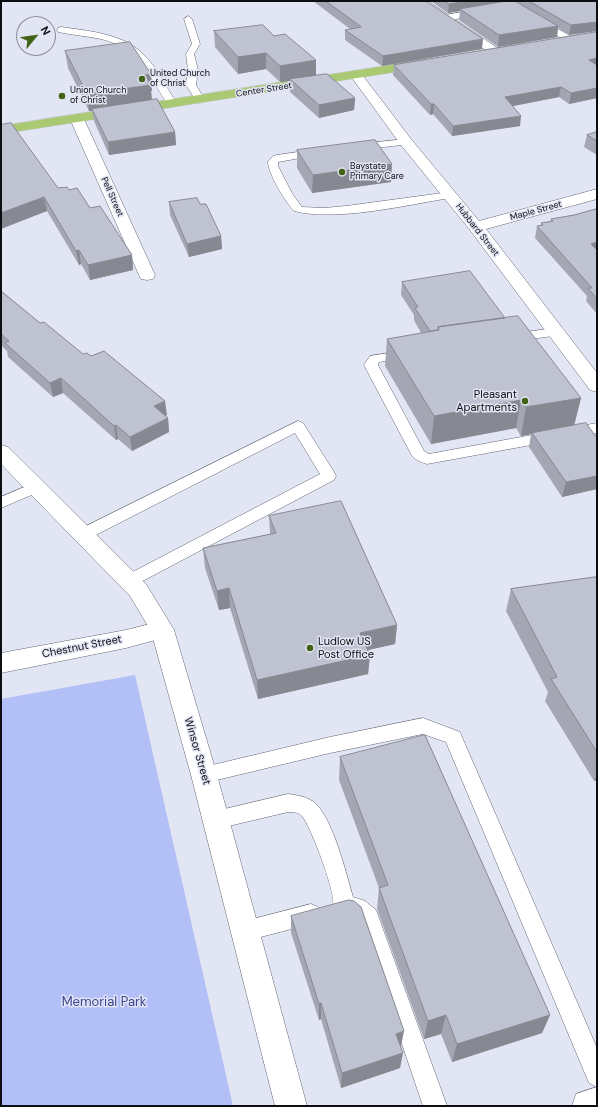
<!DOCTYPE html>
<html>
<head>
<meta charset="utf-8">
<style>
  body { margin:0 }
  #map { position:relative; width:598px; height:1107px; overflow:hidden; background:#e2e5f3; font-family:"DM Sans",sans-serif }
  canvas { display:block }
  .frame { position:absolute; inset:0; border:2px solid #0d0e12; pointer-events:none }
  .north { position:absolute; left:16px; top:16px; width:40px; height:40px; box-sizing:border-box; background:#e2e5f3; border:1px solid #8d8f99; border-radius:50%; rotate:61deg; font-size:11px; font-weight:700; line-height:16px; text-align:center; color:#0d0e12 }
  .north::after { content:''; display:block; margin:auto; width:14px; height:18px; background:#426216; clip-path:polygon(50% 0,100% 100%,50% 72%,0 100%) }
</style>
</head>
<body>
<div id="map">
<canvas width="598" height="1107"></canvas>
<div class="frame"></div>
<div class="north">N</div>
</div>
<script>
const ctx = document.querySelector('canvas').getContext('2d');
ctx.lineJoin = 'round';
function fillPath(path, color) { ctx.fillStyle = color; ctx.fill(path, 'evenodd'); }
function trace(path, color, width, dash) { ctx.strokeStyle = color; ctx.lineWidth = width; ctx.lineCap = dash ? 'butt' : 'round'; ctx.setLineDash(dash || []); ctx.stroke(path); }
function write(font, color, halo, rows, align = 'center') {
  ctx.font = font + ' "DM Sans",sans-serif'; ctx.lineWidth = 3; ctx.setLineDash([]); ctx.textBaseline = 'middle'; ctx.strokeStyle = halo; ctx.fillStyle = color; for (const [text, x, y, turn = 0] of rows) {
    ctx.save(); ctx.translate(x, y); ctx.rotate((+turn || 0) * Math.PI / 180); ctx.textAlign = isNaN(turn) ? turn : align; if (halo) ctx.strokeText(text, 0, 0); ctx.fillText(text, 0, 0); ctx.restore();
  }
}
const green = new Path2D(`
  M135,675L233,1106H1V699Z`);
const lane = new Path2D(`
  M480,9L483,10L484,12L483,14L445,21L441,18L445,15Z
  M188,16L192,19L200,44L194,54L198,70L196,85L205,100L200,103L197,102L186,85L188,70L186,54L192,44L184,19Z
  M538,18L574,38L575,40L571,43L568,42L535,23L534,21Z
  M61,27C88,31 121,33 142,53C157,67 166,87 177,104L172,107L169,106C149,76 139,48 101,39C87,36 72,35 58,32L57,30L58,28Z
  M406,139L410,140L411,142L410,144L358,150L353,147L358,144Z
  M319,149L324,152L323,154L278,162V166L293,195L302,207L324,208L346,206L450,192L455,195L450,198C406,205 336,222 294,211C285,201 268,174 268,161L273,156L277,155Z
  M554,328L559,329L560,332L559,335L512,342L507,341L506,338L507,335L512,334Z
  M408,350L413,351L415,354L413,357L379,362L378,365L424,451L429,454L597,423V433L427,464C421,462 414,460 411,454L364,365L370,356Z
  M298,421L303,423L334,472L336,476L334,480L135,585L129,587L123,585L121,581L123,577L320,474L295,433L90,538L84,540L78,538L76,534L78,530Z
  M36,482L41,483L44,487L41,491L1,508V497Z
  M423,718L460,732L462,737L597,1048V1087L589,1083L446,742L423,734L330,753L204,783L197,781L194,775L197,769L204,767L330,737Z
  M288,794C297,795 308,797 315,803C333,819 346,873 353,897L365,901L376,910L447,1106H423L361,923L353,917L336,913L333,906C337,896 311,826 302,816C298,812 293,812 288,812L216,829L209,826L206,820L209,814L216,811Z
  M311,904L318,907L322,914L318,921L311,924L245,941L237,938L234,931L237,924L245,921Z`);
const street = new Path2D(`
  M414,1H428L503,52L501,55H493Z
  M356,71L360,72L411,139L479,221L597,189V199L486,229L597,373V392L590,390L470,230L401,145L350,75L352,72Z
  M77,115L82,116L84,119L155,275L153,279L147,280L141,279L139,275L70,119L72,116Z
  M162,621L170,624L174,630L170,636L126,648L1,673V653L126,630Z`);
const secondary = new Path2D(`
  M1,445L8,447L146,584L174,630L217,775L307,1106H275L191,775L151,631L130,596L1,464Z
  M597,1087V1106H572L576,1094Z`);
const primary = new Path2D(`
  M423,60L427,61L429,64L427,67L1,134V126Z`);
const wall = new Path2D(`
  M313,1H426L482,49L382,66L345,40V30L350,29Z
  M431,1H597L569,35L558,28L557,37L498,47L459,20L460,11L448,13Z
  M214,31L274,36L316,76L355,98L354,110L319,118L290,92V81L280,82L266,69L238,74L215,47Z
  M597,32V98L569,104L559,97L513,106L520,126L452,136L433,114L430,115L393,75L394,65Z
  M65,51L152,91H151L152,100L175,132L176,145L109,155L94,121L92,111H89L68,68Z
  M1,125L58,188L69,190L90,208L132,255L133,270L90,280L81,264L79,265L47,211L1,228Z
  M597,132V155L584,147L587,135Z
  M297,150L391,182L312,193L297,168Z
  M169,202L200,204L221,236L222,249L189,257L170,215Z
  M597,209V314L586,301L587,296L535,238L537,226H541V223L550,222L551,219L574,215Z
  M402,282L505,318L581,398L574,425L597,438V489L562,497L529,447L531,434L521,436L516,428L431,444L385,366L387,339L421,333L414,320V315L401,295Z
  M1,291L40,323L167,415L165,416L168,418L169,432L132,451L118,439L116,440L63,393L53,397L8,357L7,351L1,345Z
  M269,516L397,625L395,644L368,650L370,655L368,674L258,699L230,608L219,610L205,568L203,548L270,534Z
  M597,577V780L594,781L545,701L548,692L506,611L511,589Z
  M340,757L550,1015L542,1033L452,1062L441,1034L424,1039L377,909L379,888L339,780Z
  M291,916L401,1046L400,1068L341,1088L321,1019L319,1020L291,933Z`);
const shadedWall = new Path2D(`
  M467,1H509L460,9V11L448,13L449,4Z
  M597,22V31L569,35L571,25Z
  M558,26L557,37L498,47L499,35Z
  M483,39L482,49L382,66L383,56Z
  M266,53V69L238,74V57Z
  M597,58V68L589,60Z
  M316,60V77L290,79V81L280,82V66Z
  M151,74L152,91H151L152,102L92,109V111H89L87,94L145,75Z
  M561,87L559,97L503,108L505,97Z
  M597,88V98L569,104L571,93Z
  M355,98L354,110L319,118V105Z
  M431,104H434L433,114L430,115Z
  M521,116L520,126L452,136L453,126Z
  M175,132L176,145L109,155L108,142Z
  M392,164L391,182L312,193L313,175Z
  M44,197L47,211L1,229V213Z
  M221,236L222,249L189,257L187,244Z
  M597,242V254L591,244Z
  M79,250L81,264L79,265L76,251Z
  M132,255L133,270L90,280L88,265Z
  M61,378L63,393L53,397L50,383Z
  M581,398L574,426L521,436L526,407Z
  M521,400L516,428L431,444L434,416Z
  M165,401L167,415L156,421L154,406Z
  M168,418L169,432L132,451L130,437Z
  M116,425L118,439L116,440L114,426Z
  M597,476V489L562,497L566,482Z
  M229,588L230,608L219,610L217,591Z
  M397,625L395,644L359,652L360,633Z
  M370,655L368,674L258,699L257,680Z
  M597,774V780L594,781Z
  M321,1003V1019L319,1020V1004Z
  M446,1015L441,1034L424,1039L428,1021Z
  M550,1015L542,1033L452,1062L457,1044Z
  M404,1031L401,1046L394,1049L396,1034Z
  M403,1053L400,1068L341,1088L342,1073Z`);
const building = new Path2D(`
  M326,1H426L483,39L383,56L345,30L361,27Z
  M445,1H467L449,4Z
  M506,1H515L558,26L499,35L460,9Z
  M529,1H597V22L571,25Z
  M263,25L274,36L285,34L316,60L280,66L266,53L238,57L214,31Z
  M597,32V58L589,60L597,65V88L571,93L561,87L505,97L521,116L453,126L434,104H431L394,65Z
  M130,42L151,74L145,75L151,85L87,94L65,51Z
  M327,74L355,98L319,105L290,79Z
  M157,99L175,132L108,142L92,109Z
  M11,123L58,188L67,187L69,190L77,188L90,208L100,206L132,255L88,265L79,250L76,251L44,197L1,213V125Z
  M597,132V141L587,135Z
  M375,140L392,164L313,175L297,150Z
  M197,198L200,204H206L221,236L187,244L169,202Z
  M597,209V242L591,244L597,250V299L588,288H592L537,226L543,225L541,223L553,221L551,219L574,215Z
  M470,271L505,318L438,327V330L430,331L415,308L418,307L402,282Z
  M1,291L40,323L44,322L83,354L87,353L91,356L104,351L165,401L154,406L168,418L130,437L116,425L114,426L61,378L50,383L5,343L9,341L1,334Z
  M518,316L581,398L526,407L521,400L434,416L387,339L439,330L438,327Z
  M586,423L597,438V476L566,482L532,433Z
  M341,501L397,625L360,633L370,655L257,680L229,588L217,591L203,548L276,533L269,516Z
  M597,577V752L551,679L557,677L511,589Z
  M425,735L550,1015L457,1044L446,1015L428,1021L379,888L388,885L340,757Z
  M349,900L354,901L361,907L404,1031L396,1034L403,1053L342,1073L321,1003L319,1004L291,916Z`);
const markers = [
  [142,79,4,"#426216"],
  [62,96,4,"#426216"],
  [342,172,4,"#426216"],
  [525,401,4,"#426216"],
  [310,648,4,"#426216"]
];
const farPoinames = [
  ["United Church",150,74],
  ["of Christ",150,84],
  ["Union Church",70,91],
  ["of Christ",70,101],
  ["Baystate",350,167],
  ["Primary Care",350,177]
];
const farStreetnames = [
  ["Center Street",264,90,-9],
  ["Pell Street",112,197,66],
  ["Maple Street",536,211,-15],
  ["Hubbard Street",477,230,52]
];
const poiNames = [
  ["Pleasant",517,395],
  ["Apartments",517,408],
  ["Ludlow US",318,642,"left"],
  ["Post Office",318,655,"left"]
];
const streetNames = [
  ["Chestnut Street",82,647,-11],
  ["Winsor Street",197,751,74]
];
const nearParknames = [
  ["Memorial Park",104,1003]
];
fillPath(green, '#b3bff7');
trace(lane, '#636672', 1);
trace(street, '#636672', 1);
trace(secondary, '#636672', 1);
trace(primary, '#c5c5c6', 1);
fillPath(lane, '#fff');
fillPath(street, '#fff');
fillPath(secondary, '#fff');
fillPath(primary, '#a9ca73');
fillPath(wall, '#a4a7b3');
fillPath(shadedWall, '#868892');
fillPath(building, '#bfc2d0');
trace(building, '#868892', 1);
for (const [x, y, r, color] of markers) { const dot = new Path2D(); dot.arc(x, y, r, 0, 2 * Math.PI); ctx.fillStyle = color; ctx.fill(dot); trace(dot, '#e2e5f3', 1.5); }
write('9px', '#0d0e12', '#e2e5f3', farPoinames, 'left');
write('9px', '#0d0e12', '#e2e5f3', farStreetnames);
write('11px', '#0d0e12', '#e2e5f3', poiNames, 'right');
write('11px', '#0d0e12', '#e2e5f3', streetNames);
write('13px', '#3b4393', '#e2e5f3', nearParknames);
</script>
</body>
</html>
